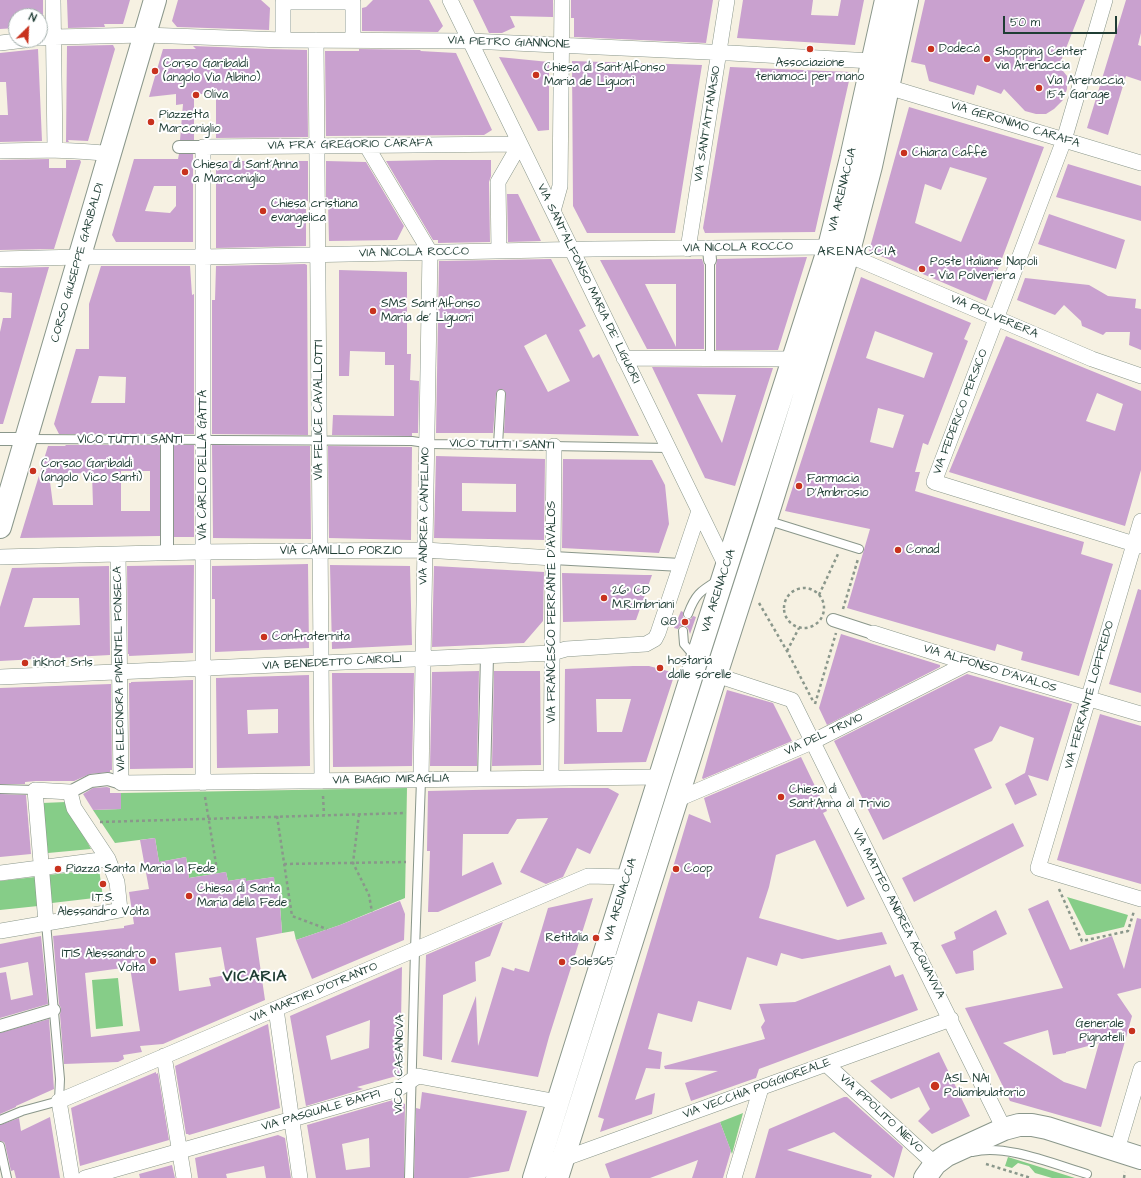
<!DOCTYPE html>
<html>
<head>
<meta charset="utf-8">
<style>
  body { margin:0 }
  #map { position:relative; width:1141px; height:1178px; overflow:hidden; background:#f6f1e2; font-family:"Architects Daughter",sans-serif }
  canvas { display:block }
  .north { position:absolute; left:8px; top:8px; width:40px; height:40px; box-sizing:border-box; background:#fff; border:1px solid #a5b1ae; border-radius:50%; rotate:24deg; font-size:11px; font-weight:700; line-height:16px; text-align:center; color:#1f3d34 }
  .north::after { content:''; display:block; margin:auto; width:14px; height:18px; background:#c8321e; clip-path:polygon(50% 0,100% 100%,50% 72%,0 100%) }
  .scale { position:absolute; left:1003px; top:16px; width:114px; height:18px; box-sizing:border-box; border:2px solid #1f3d34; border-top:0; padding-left:5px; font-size:12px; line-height:14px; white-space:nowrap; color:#1f3d34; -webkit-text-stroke:3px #fff; paint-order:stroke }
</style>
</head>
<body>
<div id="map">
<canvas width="1141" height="1178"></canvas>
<div class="north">N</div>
<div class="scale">50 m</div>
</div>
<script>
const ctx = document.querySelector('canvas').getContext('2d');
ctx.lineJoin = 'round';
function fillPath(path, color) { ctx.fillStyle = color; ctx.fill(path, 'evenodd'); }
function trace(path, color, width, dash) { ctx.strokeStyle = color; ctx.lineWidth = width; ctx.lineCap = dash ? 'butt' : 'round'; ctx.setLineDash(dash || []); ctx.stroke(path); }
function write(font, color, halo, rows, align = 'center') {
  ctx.font = font + ' "Architects Daughter",sans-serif'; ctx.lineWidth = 4; ctx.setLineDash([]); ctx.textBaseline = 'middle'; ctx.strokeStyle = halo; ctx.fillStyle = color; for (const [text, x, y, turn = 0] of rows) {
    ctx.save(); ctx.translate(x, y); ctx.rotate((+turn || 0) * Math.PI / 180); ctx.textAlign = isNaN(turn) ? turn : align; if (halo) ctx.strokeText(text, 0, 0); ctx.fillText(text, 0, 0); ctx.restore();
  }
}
const green = new Path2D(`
  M407,788L405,898L340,925L296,940L294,931L282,933L279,891L275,892L274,877L246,881V878L228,881L226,872L189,878L186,857L159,862L155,838L115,843L93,810L121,809V793Z
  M66,802L91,849L48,853L42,803Z
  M99,869L103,897L52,903L49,875Z
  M35,877L38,906L0,910V881Z
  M1067,897L1128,915L1124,927L1090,935H1086Z
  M118,978L123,1026L96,1029L92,980Z
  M743,1113L732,1154L720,1122Z
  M1008,1157L1075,1178H1052L1035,1173L1029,1166L1018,1163L1012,1168L1005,1166Z`);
const building = new Path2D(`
  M0,0H43V16H16V28L0,29Z
  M67,0H130L123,24H104L105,27L68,28Z
  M178,0H261L270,8L269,30L177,27L172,21Z
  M373,0H429L443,26L438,32L362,31V8L366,7Z
  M473,0H553V17L510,16L515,27L502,33H489Z
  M571,0H713L706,43L574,37V18H571Z
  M743,0H813L811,15L838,16L841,0H864L855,45L737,38Z
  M925,0H1085L1059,66L1067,76V89L1063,100L1054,109L1046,114H1036L1025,111L1004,89L1001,94L977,85L974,95L929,81L925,65L911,62Z
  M1126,0H1141V33L1138,45L1141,46V81L1126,76L1108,135L1087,128Z
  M113,45L115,49L88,141L68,140L69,142H66L67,46Z
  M193,46L268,49L307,50L308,137L216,138V94H194V140H180L183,104L176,105V94L149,97L163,49H196Z
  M38,49L42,141L0,142V115H8L6,82H0V53Z
  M359,49L421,50L420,51L456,53L492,130L484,135L326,136L325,51H359Z
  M499,57L549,62V130L538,131Z
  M572,61L702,65L675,233H587L573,206Z
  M730,67L851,72L815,232L705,233L703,228Z
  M909,107L1044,147L986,301L869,251ZM950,167L987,178L961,242L915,223L925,184L941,190Z
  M179,154H193V242H116L112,235L134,159H178ZM154,186H176V206L170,213L145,211Z
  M49,159V168H66V160H80L81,162L54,249L0,250V160Z
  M437,160H491V176L489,182L490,242L438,243V240H433L386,161Z
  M216,161H308V201H306V246L216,248Z
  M326,161L366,162L404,226L397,240L329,241L328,202H326Z
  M1068,164L1141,186V221L1056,197Z
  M507,194H518L541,241L508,242Z
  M1049,214L1125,240L1116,269L1038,244Z
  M807,257L778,350H716V265L717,259Z
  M551,259L586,326L579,330L593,358L599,354L639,436L504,433L506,394L504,390L501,389L497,391L496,394L493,433H436L439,261ZM546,334L570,381L548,392L524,346Z
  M702,259L704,265V349H647L600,260ZM645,284H676V347Z
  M305,264L307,265L308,435L212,434V300H215L216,266Z
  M101,266H190L192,295L194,294V434H172L167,433L162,434H59L54,424L76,349H89V304ZM99,376L126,377L125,403H91Z
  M49,267L3,424H0V332L3,318H11L12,293L0,292V268Z
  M339,270L407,272V354H411L410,380L419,381L418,433H412V436L332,435L333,415L394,416V365H385V352L350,351L349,376H339Z
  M861,277L971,323L964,339L968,341L928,445L923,443L915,472H920L915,491L1084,542L1081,554L1113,564L1079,676L1021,660L1023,652L997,644L995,651L847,608L870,529L785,511ZM875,331L933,353L924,378L866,358ZM878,408L904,415L893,448L870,442Z
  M1025,278L1089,285L1108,296L1136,299L1135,308L1141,309V350L1129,345L1130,332H1106L1103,335L1082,326L1081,321L1064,305L1055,315L1017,300Z
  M1006,336L1141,391V470L1125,526L949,472ZM1097,393L1123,404L1115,431L1086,421Z
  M652,367L773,368L735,486L705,478ZM697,394L736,395L722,443Z
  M65,445H160V536L20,538L48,446H66ZM121,471H150V511H121ZM92,473L93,505H53L49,474Z
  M174,445H194V537H174Z
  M212,445L310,446L311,539L213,538Z
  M328,446L412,447L411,540L329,538Z
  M436,456L545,459L544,540L434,538ZM462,483L516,484V512L462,511Z
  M563,459L652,460L665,485L669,524L659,553L562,548Z
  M308,564L309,648L215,652V599H212V566Z
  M194,565L193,653L129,656V654H128L127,566Z
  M330,565L410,566L412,645L332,649Z
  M109,566L110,655L0,661V607L12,568ZM33,598H79L80,625L24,627Z
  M434,566L544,572L543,621L524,643L432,647Z
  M562,573L644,575H652L636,620L563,622Z
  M1138,589L1141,590V693L1109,684Z
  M681,611L683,612V617L686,619H691L693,616L696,617L690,634L688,628L685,626H680L678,629L674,628Z
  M841,634L940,665V667L827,725L819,708Z
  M633,666H649L675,673L646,762L564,764L565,669ZM596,699H631L622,732H597Z
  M479,671L477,766H430L432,672Z
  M494,671H540L541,765L492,766Z
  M332,673H414L412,766L333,767Z
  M967,674L1072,704L1048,781L1028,775L1037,795L1015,805L1005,784L1025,773L1034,738L1000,726L992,741L974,749L992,788L883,840L834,741Z
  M309,675L310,766L217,768L216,678ZM278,709V733L248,734L247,710Z
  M193,680V768L130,769L129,683H131V682Z
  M111,684L112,770H110V772L90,774L74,781H36L25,782V784H0V688Z
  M727,690L773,703L792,741L703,779L702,778Z
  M1100,714L1141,726V884L1057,860Z
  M801,757L827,811L823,813L865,899L847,907L815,840L776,855L769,887L759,918L838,940L882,932L887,944L802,959L781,953L777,966L747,957L731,1010L698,1001L692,1022L658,1013L648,1049L662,1052L660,1069L646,1068L635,1100L655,1093L652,1114L600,1132L604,1119L598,1117L689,814L711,823L704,798Z
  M107,787L110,788V793H121V809L93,810L83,794L93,788Z
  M562,788H608L619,794L590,854L577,848L563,877L546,884L520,872L548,818L517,819L508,834H463L462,876L493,862L502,884L438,912H428L430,851H427L428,791Z
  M0,794L26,795L31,854L0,857Z
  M1013,823L1024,846L914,902L902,878Z
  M155,838L159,862L186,857L189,878L226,872L228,881L246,878V881L274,877L275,892L279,891L282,933L256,938L265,1000L163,1044L140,1046L142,1052L123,1055L124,1059L118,1062L64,1064L60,1015L61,1008L59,1004L53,936L124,928V926L134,924L129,892L149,889L140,840ZM221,947L226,975L209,978L211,986L179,991L175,953ZM130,967L140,1031L91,1037L85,973Z
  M593,898L549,1037L538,1077L451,1062L476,996L478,1046L502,967L514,971L515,968L529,972L548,908Z
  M1048,900L1070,950L1112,936L1124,969L1137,918L1141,919V988L1117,994L1132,1016L1101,1127L1010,1101L965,1008L1063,988L1028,909ZM1048,1030L1053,1055L1066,1053V1052L1099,1043L1086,1089L1064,1082L1003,1043Z
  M400,901L405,914L404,940L312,979L296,940L340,925Z
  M996,910L1007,934L973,951L974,970L956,974L941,945L956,939L954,932Z
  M503,922L490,956L475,962L476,981L443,995L442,1060L423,1056L426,955Z
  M41,936L48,1004L0,1018V973L6,972L11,1000L33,995L28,962L0,968V944Z
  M890,965L895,977L903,974L918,1010L759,1069L756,1078L691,1101L685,1083L718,1071L665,1069L664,1066L765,1039L761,1027L765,1021L759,1004L795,1002Z
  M402,967L400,1075L357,1087L363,1089L306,1106L290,1016ZM370,1020L369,1048L331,1060L326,1036Z
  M49,1019L54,1089L16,1106V1107L0,1114V1033Z
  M268,1024L280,1108L189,1135L188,1134H186L175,1066Z
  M939,1052L970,1116L932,1134L918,1121L930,1109L919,1087L891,1099L870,1081Z
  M156,1072V1074L158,1073L169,1140L80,1166L71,1108Z
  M422,1092L527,1111L509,1171L468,1178H414L416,1108L420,1109Z
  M844,1097H847L903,1147L894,1178L834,1132L787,1150L872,1175L871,1178H755L769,1129Z
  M393,1100L405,1104L404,1178H316L307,1125ZM369,1138L370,1167L346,1170L342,1144Z
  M50,1117L60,1178H16L14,1170L11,1171L5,1144L4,1142L0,1141V1125L19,1118L21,1131Z
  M720,1122L731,1151L723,1178H692L698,1160L650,1178H610L605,1164Z
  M278,1135L285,1138L291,1178H266L264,1166L226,1174L227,1178H198L195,1158Z
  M172,1165L175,1178H140L139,1174Z`);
const path = new Path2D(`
  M784 608a20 20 0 1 1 40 0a20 20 0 1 1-40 0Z
  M819,595L838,554
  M759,603L787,651L814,703
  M843,609L858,559
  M787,651L799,628
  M815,704L836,633
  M323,796L324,815
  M205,797L217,870
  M359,814L353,863L369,895L372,912
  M277,816L292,916L327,929
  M100,822L406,813
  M284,864L406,862
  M1059,889L1082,941L1128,931L1134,911
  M986,1164L1031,1178
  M1124,1178L1125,1172`);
const service = new Path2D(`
  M710,260V359
  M27,439L412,441L432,444L668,448
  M498,445L501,394
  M766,520L859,549
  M688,614C695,595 700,591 717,581
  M683,631L684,644L695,657
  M0,789L35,790
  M0,1120L22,1111L59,1101L60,1079L46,923
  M0,1146L7,1178
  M973,1152C1004,1143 1056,1165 1087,1174
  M409,1178L415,950L421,780`);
const pedestrian = new Path2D(`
  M179,147H203
  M709,248L710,260
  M0,439H26
  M167,553V440
  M553,558L681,565
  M833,620L873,633
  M484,779L487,656
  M70,792L91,781L108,779L121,783
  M0,1026L54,1010`);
const minor = new Path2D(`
  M53,0L55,150
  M450,0L727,568
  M1105,0L1064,140L934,482L1141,546
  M40,38L54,37L145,35L283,40L470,41L730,53L872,61
  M283,40V2H353V40
  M316,40L322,781
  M0,43L25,40
  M888,87L1141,163
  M366,145L430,252L421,780
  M0,151C37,150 73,149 110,154
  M553,211L560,186L562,0
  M688,249L727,0
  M499,251L498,182L520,144
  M848,255L1092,359L1141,376
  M0,259L80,257H203L593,249L829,247
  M624,358L793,359
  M1141,521L1038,868L1141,899
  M118,554L121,783L660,777
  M0,557L195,552L425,550L553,558
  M873,633L968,663L1141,714
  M716,675L792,700L1004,1129
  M0,677L552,653L566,649L646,644L655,639L658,633L699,511
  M551,778L554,446
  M203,783V147L520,144
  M676,800L812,742L968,663
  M0,873L108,859
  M0,931L105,913L120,910L117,882L108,859L74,808L70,792L35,790L46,923
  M276,1009L300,1178
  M164,1056L184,1178
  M826,1064L935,1164
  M1117,1150L1141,1069
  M563,1159L951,1019
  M72,1178L59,1101L588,876L629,877
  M85,1178L398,1089L418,1076L558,1102
  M734,1178L761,1088`);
const secondary = new Path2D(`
  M0,527L155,0
  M534,1178L694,668L829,247L851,158L886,0
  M557,1178L716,675L768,513L848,255L871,166L907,0
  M925,1178L935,1164L947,1155L1004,1129L1019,1125H1032L1047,1128L1141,1158`);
const markers = [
  [810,49,4,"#c8321e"],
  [931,49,4,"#c8321e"],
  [987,59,4,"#c8321e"],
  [155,71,4,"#c8321e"],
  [536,75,4,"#c8321e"],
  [1039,88,4,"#c8321e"],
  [196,95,4,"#c8321e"],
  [151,122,4,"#c8321e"],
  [904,153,4,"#c8321e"],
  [185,172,4,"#c8321e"],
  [263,211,4,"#c8321e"],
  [922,269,4,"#c8321e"],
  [373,311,4,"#c8321e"],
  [33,471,4,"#c8321e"],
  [799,486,4,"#c8321e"],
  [898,550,4,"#c8321e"],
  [604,598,4,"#c8321e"],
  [685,622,4,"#c8321e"],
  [264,637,4,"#c8321e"],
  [25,663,4,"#c8321e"],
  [660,668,4,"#c8321e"],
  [781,797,4,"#c8321e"],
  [58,869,4,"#c8321e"],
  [676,869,4,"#c8321e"],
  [103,884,4,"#c8321e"],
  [189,896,4,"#c8321e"],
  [596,938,4,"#c8321e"],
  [153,961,4,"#c8321e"],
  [562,962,4,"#c8321e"],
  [1132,1031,4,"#c8321e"],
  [935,1086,5,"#c8321e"]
];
const streetNames = [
  ["VIA PIETRO GIANNONE",509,43,2],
  ["VIA SANT'ATTANASIO",708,124,-81],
  ["VIA GERONIMO CARAFA",1015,125,17],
  ["VIA FRA' GREGORIO CARAFA",350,145,-1],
  ["VIA ARENACCIA",843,190,-76],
  ["VIA NICOLA ROCCO",738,248,-1],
  ["VIA NICOLA ROCCO",414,253,-1],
  ["CORSO GIUSEPPE GARIBALDI",78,263,-74],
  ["VIA SANT'ALFONSO MARIA DE' LIGUORI",588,284,64],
  ["VIA POLVERIERA",994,317,23],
  ["VIA FELICE CAVALLOTTI",319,410,-90],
  ["VIA FEDERICO PERSICO",961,412,-69],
  ["VICO TUTTI I SANTI",130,440],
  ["VICO TUTTI I SANTI",502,445,1],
  ["VIA CARLO DELLA GATTA",203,465,-90],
  ["VIA ANDREA CANTELMO",425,516,-89],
  ["VIA CAMILLO PORZIO",341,551],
  ["VIA ARENACCIA",719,591,-72],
  ["VIA FRANCESCO FERRANTE D'AVALOS",552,612,-90],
  ["VIA BENEDETTO CAIROLI",332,663,-3],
  ["VIA ELEONORA PIMENTEL FONSECA",120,669,-91],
  ["VIA ALFONSO D'AVALOS",990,669,17],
  ["VIA FERRANTE LOFFREDO",1090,695,-74],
  ["VIA DEL TRIVIO",824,735,-25],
  ["VIA BIAGIO MIRAGLIA",391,780,-1],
  ["VIA ARENACCIA",621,900,-73],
  ["VIA MATTEO ANDREA ACQUAVIVA",898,914,63],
  ["VIA MARTIRI D'OTRANTO",314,993,-23],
  ["VICO I CASANOVA",400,1064,-89],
  ["VIA VECCHIA POGGIOREALE",757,1089,-20],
  ["VIA PASQUALE BAFFI",321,1111,-16],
  ["VIA IPPOLITO NIEVO",881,1114,43]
];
const poiNames = [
  ["Dodecà",939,49],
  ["Shopping Center",995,52],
  ["via Arenaccia",995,66],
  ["Associazione",810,63,"center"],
  ["teniamoci per mano",810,77,"center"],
  ["Corso Garibaldi",163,64],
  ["(angolo Via Albino)",163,78],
  ["Chiesa di Sant'Alfonso",544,68],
  ["Maria de Liguori",544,82],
  ["Via Arenaccia,",1047,81],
  ["154 Garage",1047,95],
  ["Oliva",204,95],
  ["Piazzetta",159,115],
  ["Marconiglio",159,129],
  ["Chiara Caffé",912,153],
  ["Chiesa di Sant'Anna",193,165],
  ["a Marconiglio",193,179],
  ["Chiesa cristiana",271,204],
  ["evangelica",271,218],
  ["Poste Italiane Napoli",930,262],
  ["- Via Polveriera",930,276],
  ["SMS Sant'Alfonso",381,304],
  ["Maria de' Liguori",381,318],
  ["Corsao Garibaldi",41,464],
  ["(angolo Vico Santi)",41,478],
  ["Farmacia",807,479],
  ["D'Ambrosio",807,493],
  ["Conad",906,550],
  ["26° CD",612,591],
  ["M.R.Imbriani",612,605],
  ["Q8",677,622,"right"],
  ["Confraternita",272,637],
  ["hostaria",668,661],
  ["dalle sorelle",668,675],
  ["inKnot Srls",33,663],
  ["Chiesa di",789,790],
  ["Sant'Anna al Trivio",789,804],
  ["Piazza Santa Maria la Fede",66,869],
  ["Coop",684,869],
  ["Chiesa di Santa",197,889],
  ["Maria della Fede",197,903],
  ["I.T.S.",103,898,"center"],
  ["Alessandro Volta",103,912,"center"],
  ["Retitalia",588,938,"right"],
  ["ITIS Alessandro",145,954,"right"],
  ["Volta",145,968,"right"],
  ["Sole365",570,962],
  ["Generale",1124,1024,"right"],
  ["Pignatelli",1124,1038,"right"],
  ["ASL NA1",944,1079],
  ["Poliambulatorio",944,1093]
];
const neighbourhoodNames = [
  ["ARENACCIA",857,252]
];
const districtNames = [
  ["VICARIA",255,978]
];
fillPath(green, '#86cd88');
fillPath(building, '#c9a1cf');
trace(service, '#8a978b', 10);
trace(pedestrian, '#8a978b', 14);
trace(minor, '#8a978b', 16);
trace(secondary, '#8a978b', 24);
trace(path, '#8a978b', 2.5, [3, 3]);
trace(service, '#fff', 8);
trace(pedestrian, '#fff', 12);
trace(minor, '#fff', 15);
trace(secondary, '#fff', 22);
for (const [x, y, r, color] of markers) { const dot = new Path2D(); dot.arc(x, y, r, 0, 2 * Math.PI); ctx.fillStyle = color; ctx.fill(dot); trace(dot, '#fff', 1.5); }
write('12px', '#1f3d34', '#fff', streetNames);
write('12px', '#1f3d34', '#fff', poiNames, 'left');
ctx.letterSpacing = '1px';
write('13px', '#1f3d34', '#fff', neighbourhoodNames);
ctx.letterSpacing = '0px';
ctx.letterSpacing = '1px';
write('bold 16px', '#1f3d34', '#fff', districtNames);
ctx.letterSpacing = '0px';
</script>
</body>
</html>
